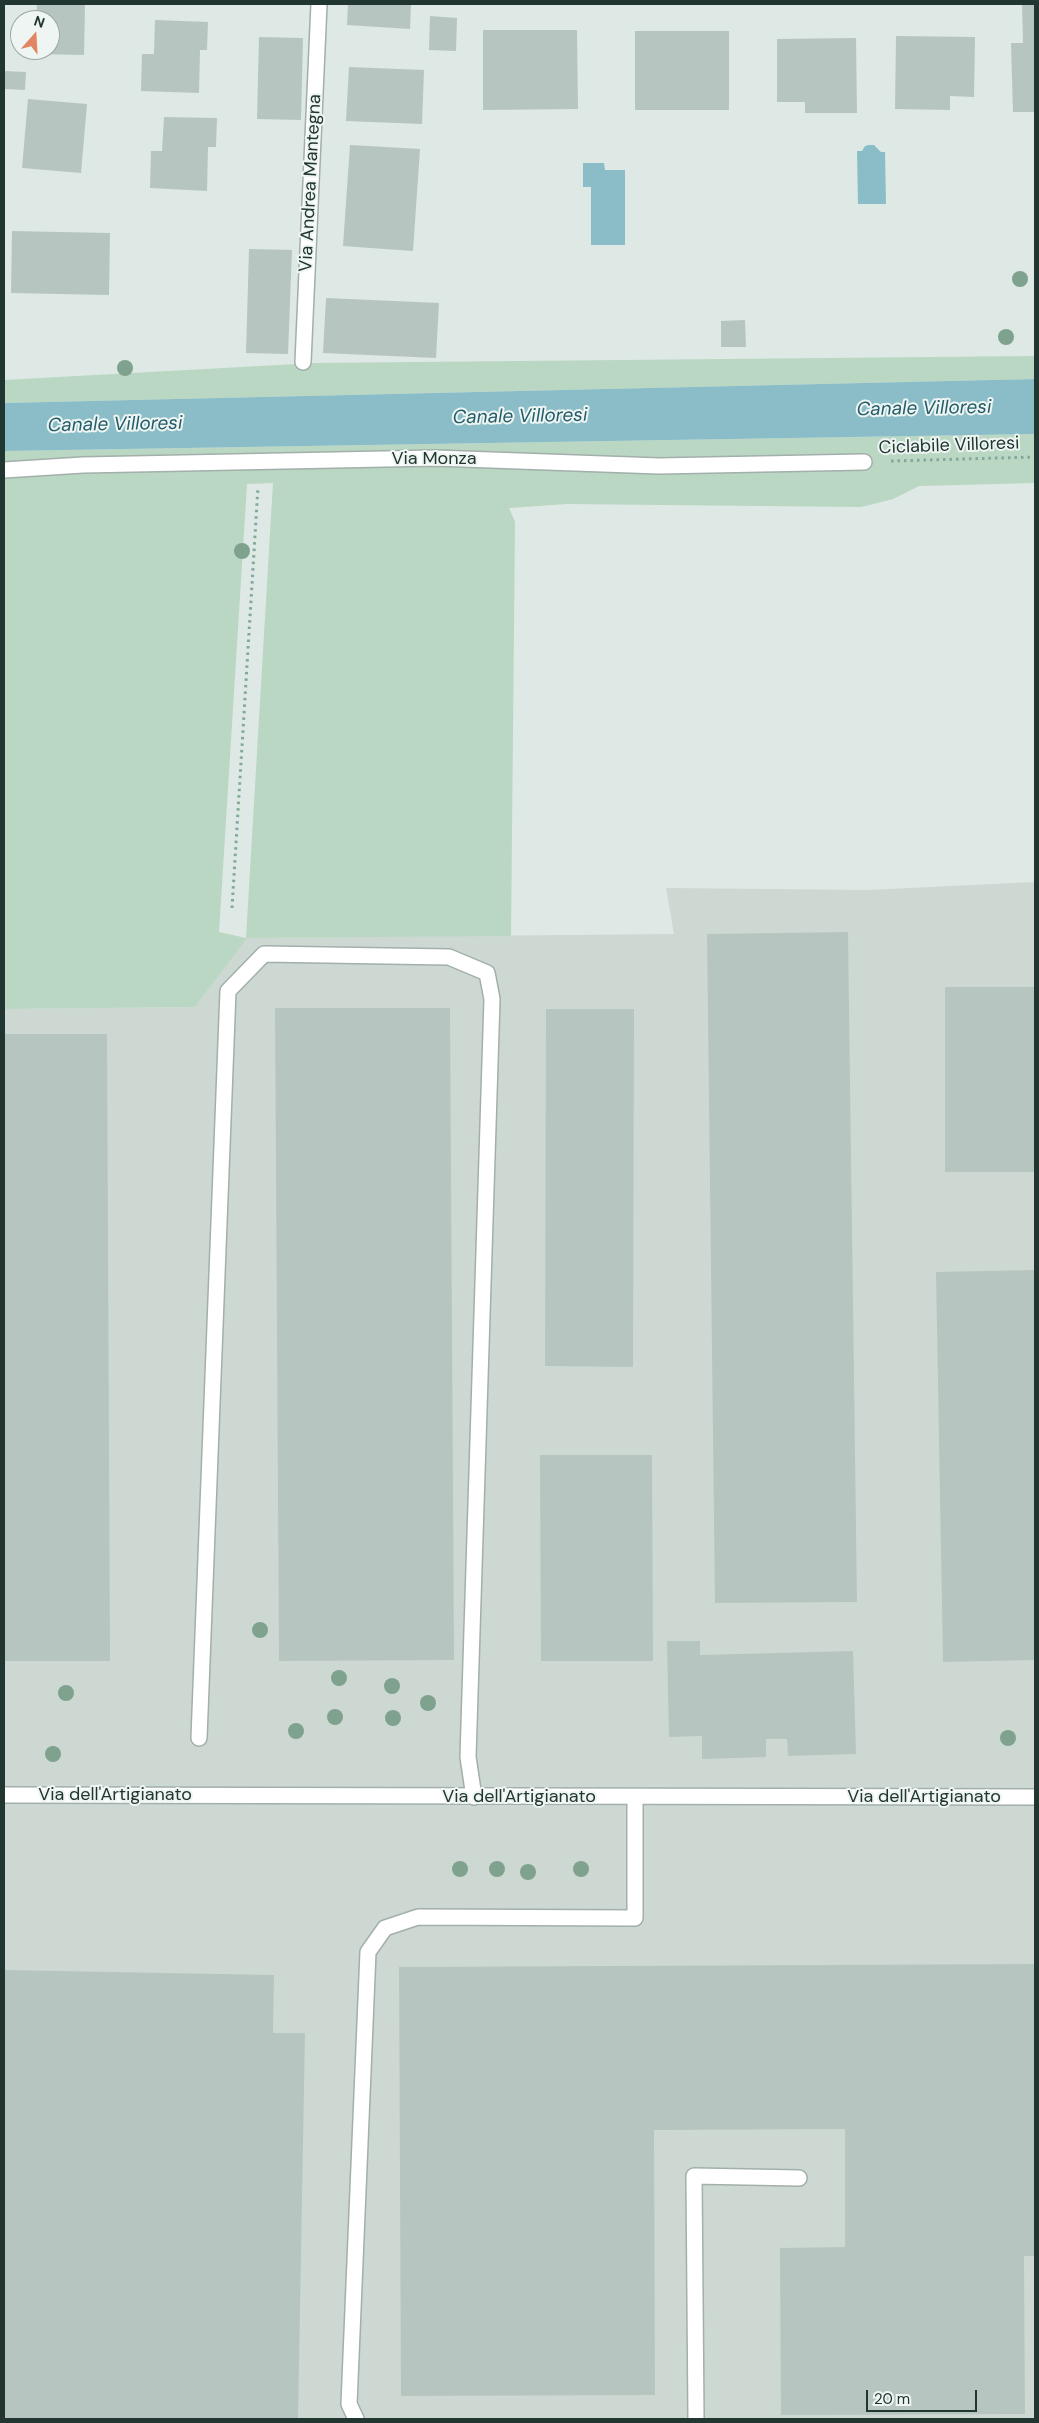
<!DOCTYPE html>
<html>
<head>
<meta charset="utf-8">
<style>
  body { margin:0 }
  #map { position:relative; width:1039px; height:2423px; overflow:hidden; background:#dee8e4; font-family:"DM Sans",sans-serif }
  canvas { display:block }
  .frame { position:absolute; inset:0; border:5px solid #213631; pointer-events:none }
  .north { position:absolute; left:10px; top:10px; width:50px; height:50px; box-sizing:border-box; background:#eef5f2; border:1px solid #9ca9a5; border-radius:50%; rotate:19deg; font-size:14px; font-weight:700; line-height:20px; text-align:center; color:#213631 }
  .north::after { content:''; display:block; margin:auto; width:18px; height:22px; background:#e28562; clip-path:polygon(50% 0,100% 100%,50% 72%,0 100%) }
  .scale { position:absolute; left:866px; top:2390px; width:111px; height:22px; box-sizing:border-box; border:2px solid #213631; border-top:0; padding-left:6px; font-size:15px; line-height:18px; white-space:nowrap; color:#213631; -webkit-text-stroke:4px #eef5f2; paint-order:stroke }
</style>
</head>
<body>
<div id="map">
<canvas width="1039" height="2423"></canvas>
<div class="frame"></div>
<div class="north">N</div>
<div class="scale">20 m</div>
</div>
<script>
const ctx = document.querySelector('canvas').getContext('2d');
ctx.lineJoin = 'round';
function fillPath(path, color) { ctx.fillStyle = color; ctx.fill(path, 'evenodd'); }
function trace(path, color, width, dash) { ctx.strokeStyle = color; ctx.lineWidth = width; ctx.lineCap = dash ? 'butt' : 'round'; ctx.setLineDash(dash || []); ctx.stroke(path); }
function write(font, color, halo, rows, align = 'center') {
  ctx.font = font + ' "DM Sans",sans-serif'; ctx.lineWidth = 4; ctx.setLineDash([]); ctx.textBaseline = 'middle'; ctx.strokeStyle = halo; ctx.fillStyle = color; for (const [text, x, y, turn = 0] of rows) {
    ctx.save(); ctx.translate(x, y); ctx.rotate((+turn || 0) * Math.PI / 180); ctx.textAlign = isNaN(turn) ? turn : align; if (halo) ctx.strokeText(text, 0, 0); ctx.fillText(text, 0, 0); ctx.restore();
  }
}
const built = new Path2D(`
  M1035,882V2419H4V1009L195,1007L246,938L674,934L666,888L868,890Z`);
const green = new Path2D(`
  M1035,356V379L4,403V380L315,363Z
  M1035,434V483L919,486L893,499L861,507L567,504L509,508L515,522L511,936L247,938L195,1007L4,1009V451ZM273,483L246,938L219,932L247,484Z`);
const water = new Path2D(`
  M869,145H874L881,152H885L886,204H858L857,151H862L865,146Z
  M583,163H604L605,170H625V245H591V187H583Z
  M1035,379V434L4,451V403Z`);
const building = new Path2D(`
  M37,4H85L84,55L36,54V50H50V20H36Z
  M348,4H411L410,29L347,25Z
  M1022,4H1035V112H1013L1011,43H1023Z
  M430,16L457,18L456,51L429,50Z
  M155,20L208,22L207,50H200L199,93L141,91L142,54H154Z
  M483,30H577L578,109L483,110Z
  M635,31H729V110H635Z
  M896,36L975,37L974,97L950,96V110L895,109Z
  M259,37L303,38L301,120L257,119Z
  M856,38L857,113H805V102H777V39Z
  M349,67L424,70L422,124L346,121Z
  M4,71L26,72L25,90L4,89Z
  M28,99L87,104L81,173L22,168Z
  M164,117L217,118L216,147H208L207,191L150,188L151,151H162Z
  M350,145L420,149L413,251L343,246Z
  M12,231L110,233L109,295L11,293Z
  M249,249L292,250L288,354L246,353Z
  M326,298L439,303L436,358L323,353Z
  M745,320L746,347H721V321Z
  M848,932L857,1602L715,1603L707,934Z
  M945,987H1035V1172H945Z
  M275,1008H450L454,1660L279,1661Z
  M546,1009H634L633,1367L545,1366Z
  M4,1034H107L110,1661H4Z
  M1035,1270V1660L943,1662L936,1272Z
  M540,1455H652L653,1661H541Z
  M667,1641H700V1655L853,1651L856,1754L788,1756L787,1739H766V1757L702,1759V1736L669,1737Z
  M1035,1964V2256H1024L1025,2414L781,2415L780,2248L845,2247V2129L654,2130L655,2395L401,2396L399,1967Z
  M4,1970L274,1975L273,2033H305L298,2419H4Z`);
const path = new Path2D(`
  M891,461L1035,457
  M232,908L258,487`);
const lane = new Path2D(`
  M199,1738L228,991L264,954L449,957L487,973L492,999L468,1757L474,1797
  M356,2419L349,2404L368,1952L385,1928L418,1917L635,1918V1797
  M696,2419L694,2176L799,2178`);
const street = new Path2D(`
  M303,362L319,4
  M4,470L83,465L435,458L659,466L864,462
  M4,1795L1035,1797`);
const trees = [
  [1020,279],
  [1006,337],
  [125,368],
  [242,551],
  [260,1630],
  [339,1678],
  [392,1686],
  [66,1693],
  [428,1703],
  [335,1717],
  [393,1718],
  [296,1731],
  [1008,1738],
  [53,1754],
  [460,1869],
  [497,1869],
  [581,1869],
  [528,1872]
];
const streetNames = [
  ["Via Andrea Mantegna",311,183,-87],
  ["Ciclabile Villoresi",949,446,-2],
  ["Via Monza",434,459],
  ["Via dell'Artigianato",115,1795],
  ["Via dell'Artigianato",519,1797],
  ["Via dell'Artigianato",924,1797]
];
const waterNames = [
  ["Canale Villoresi",924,409,-1],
  ["Canale Villoresi",520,417,-1],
  ["Canale Villoresi",115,425,-1]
];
fillPath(built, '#cdd8d3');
fillPath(green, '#b9d7c2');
fillPath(water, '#8bbdc8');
fillPath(building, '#b7c5c0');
trace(lane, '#a2afab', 18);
trace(street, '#a2afab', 18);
trace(path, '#82a89d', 3, [2.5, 4]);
trace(lane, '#fff', 15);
trace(street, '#fff', 15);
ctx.fillStyle = '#7ea28e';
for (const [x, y] of trees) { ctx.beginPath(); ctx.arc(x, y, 8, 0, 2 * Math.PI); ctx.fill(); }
write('18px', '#213631', '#eef5f2', streetNames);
write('italic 19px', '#235d6b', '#eef5f2', waterNames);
</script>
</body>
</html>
